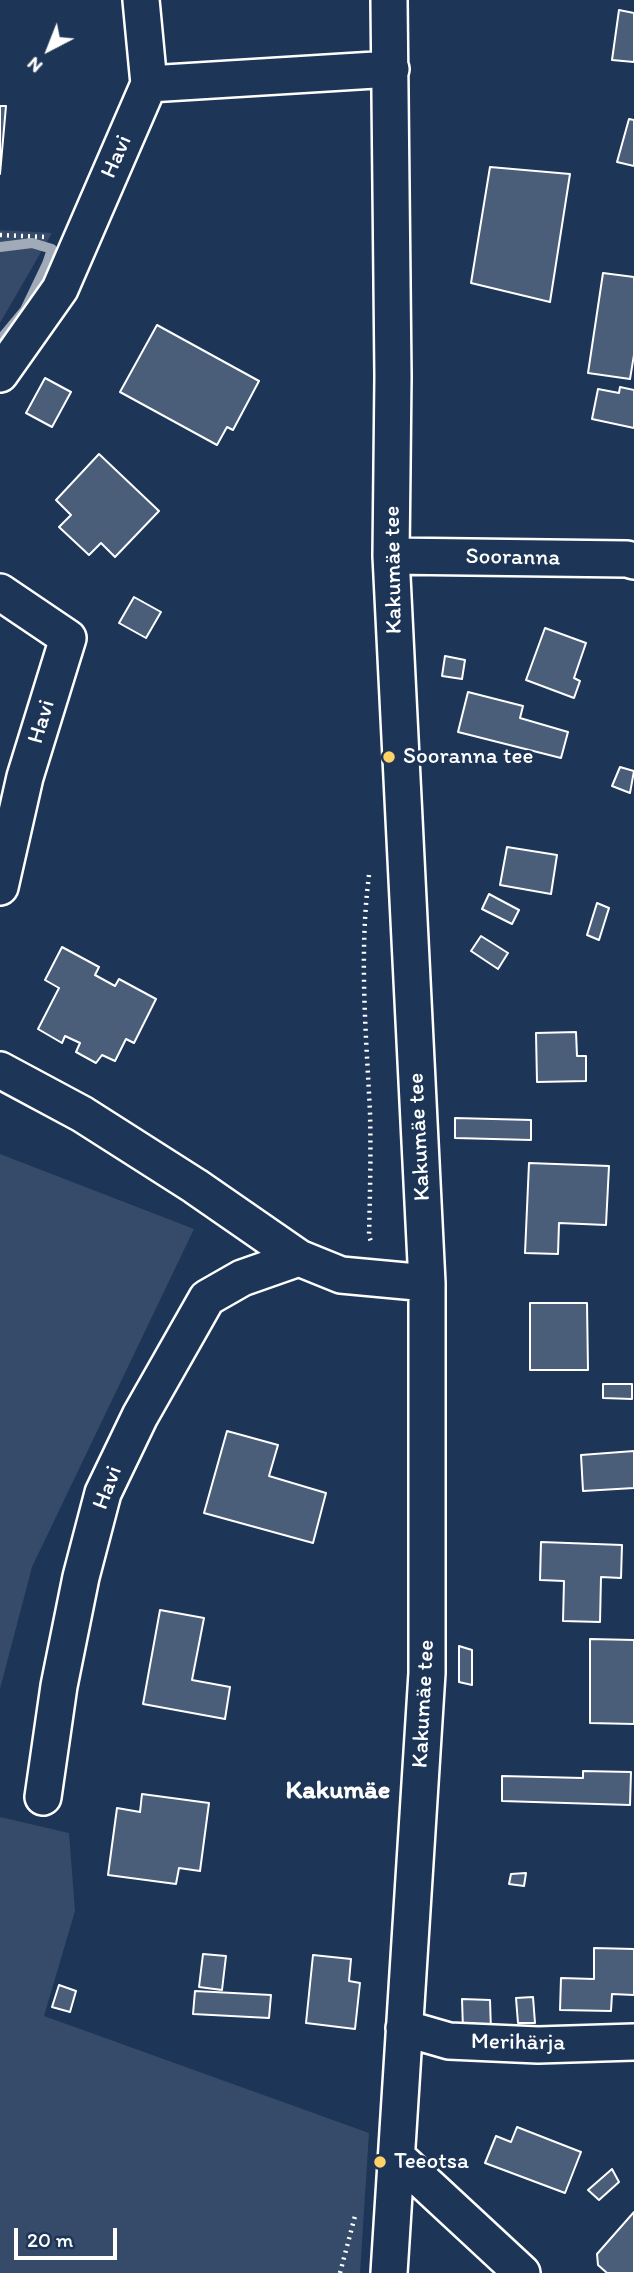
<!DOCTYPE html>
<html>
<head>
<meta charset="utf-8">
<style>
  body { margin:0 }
  #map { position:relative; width:634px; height:2273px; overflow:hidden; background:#1d3557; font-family:Itim,sans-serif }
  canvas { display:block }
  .north { position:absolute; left:14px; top:14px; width:70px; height:70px; -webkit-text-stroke:5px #1d3557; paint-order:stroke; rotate:222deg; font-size:19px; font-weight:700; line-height:28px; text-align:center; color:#fff }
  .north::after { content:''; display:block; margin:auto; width:24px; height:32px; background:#fff; clip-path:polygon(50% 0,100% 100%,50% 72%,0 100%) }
  .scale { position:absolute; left:14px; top:2228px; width:103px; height:32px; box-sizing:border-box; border:4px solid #fff; border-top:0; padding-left:9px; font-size:21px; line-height:24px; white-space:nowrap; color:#fff; -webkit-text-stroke:5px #1d3557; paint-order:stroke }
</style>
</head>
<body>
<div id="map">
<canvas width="634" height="2273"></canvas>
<div class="north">N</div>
<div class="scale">20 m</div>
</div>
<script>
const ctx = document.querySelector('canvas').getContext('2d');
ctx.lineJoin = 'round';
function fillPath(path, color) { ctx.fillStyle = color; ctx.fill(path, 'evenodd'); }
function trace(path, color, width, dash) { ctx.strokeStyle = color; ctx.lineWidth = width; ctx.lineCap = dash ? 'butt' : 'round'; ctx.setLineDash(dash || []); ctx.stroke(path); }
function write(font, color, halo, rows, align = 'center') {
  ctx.font = font + ' Itim,sans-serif'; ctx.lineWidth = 6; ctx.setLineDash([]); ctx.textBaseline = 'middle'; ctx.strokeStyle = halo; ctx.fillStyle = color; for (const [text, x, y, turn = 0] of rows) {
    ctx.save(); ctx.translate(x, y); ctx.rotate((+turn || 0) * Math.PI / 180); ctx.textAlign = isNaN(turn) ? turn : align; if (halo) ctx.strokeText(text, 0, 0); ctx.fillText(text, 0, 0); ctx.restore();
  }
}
const green = new Path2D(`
  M0,230L52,233L0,323Z
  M0,1154L194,1229L32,1567L0,1689Z
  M0,1817L69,1833L75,1911L44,2016L369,2133L360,2273H0Z`);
const stream = new Path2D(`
  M0,247L32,243L52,249L47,264L25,310L0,340`);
const building = new Path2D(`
  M619,10L634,13V62L612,60Z
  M0,106H6L0,174Z
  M629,119L634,120V166L617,162Z
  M490,167L570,174L550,302L471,283Z
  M603,273L634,277V355L630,379L588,373Z
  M157,325L259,381L233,430L227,427L217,445L120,392Z
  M45,378L71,392L52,427L26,413Z
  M620,387L634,390V428L592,419L598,389L619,393Z
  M99,454L159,511L115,557L101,543L89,555L59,527L71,515L56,500Z
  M134,597L161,612L146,638L119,623Z
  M545,628L586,643L574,678L580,681L574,698L526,680Z
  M445,656L465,660L462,679L442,676Z
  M468,692L523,706L520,718L568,732L561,758L458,732Z
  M620,767L634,771L630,793L612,786Z
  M507,847L557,855L551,894L500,885Z
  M489,894L519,910L512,924L482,909Z
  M597,903L609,908L599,940L587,935Z
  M481,936L508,953L498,969L471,951Z
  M62,947L99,967L95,975L115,986L119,979L156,999L134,1043L126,1039L115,1061L102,1055L96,1063L76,1052L80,1043L65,1036L62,1043L38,1029L59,988L45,980Z
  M576,1032L577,1056H586V1081L537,1082L536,1033Z
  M455,1118L531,1120V1140L455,1138Z
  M529,1163L609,1166L606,1225L559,1223L558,1254L525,1253Z
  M530,1303H587L588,1370H530Z
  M603,1384H632V1399L603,1398Z
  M227,1431L278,1445L269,1476L326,1493L313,1543L204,1513Z
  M634,1451V1488L583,1491L581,1455Z
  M541,1542L622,1545L621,1578L601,1577L600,1622L563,1621L564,1581L540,1580Z
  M160,1610L204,1618L192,1680L230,1687L225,1719L143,1704Z
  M590,1639L634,1640V1724L590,1723Z
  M459,1646L472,1650V1685L459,1682Z
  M583,1771L631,1772L630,1805L502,1801V1776L583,1778Z
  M142,1794L209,1803L200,1871L179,1868L176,1884L108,1875L117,1808L140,1812Z
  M526,1873L524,1886L509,1884L511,1874Z
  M594,1948L634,1949V1995L612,1994L611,2011L560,2010L561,1978L594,1979Z
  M203,1954L226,1956L222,1990L199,1987Z
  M313,1955L351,1959L349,1981L360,1983L355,2029L306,2023Z
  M59,1985L76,1991L70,2012L52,2007Z
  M195,1991L271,1995L269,2018L193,2014Z
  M533,1997L535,2023H518L516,1998Z
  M462,1999L490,2000L491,2031L463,2030Z
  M517,2127L581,2152L565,2193L485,2163L496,2136L511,2142Z
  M612,2169L619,2182L599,2200L588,2190Z
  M634,2212V2273H607L598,2265L597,2254Z`);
const path = new Path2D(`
  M0,235L45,237
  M369,875C359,954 366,1033 370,1112C371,1153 370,1195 369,1236L372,1244
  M340,2273L355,2216`);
const minor = new Path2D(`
  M141,0L149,84
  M389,0L393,376L391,556L427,1283V1673L389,2273
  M0,374L60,289L149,84L391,69
  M391,556L627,559L634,561
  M0,592L68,638L25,777L0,887
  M0,1070L82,1114L195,1186L299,1258L341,1275L427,1283
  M43,1797L59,1686L81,1577L103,1493L140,1416L207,1298L242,1278L299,1258
  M404,2028L449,2041L538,2045L634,2042
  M397,2157L522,2273`);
const markers = [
  [389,757,7,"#ffd166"],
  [380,2162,7,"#ffd166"]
];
const streetNames = [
  ["Havi",117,157,-66],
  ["Sooranna",513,558,1],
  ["Kakumäe tee",394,570,-91],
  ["Havi",42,722,-73],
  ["Kakumäe tee",420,1137,-93],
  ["Havi",108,1488,-69],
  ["Kakumäe tee",424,1704,-87],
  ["Merihärja",518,2043,1]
];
const poiNames = [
  ["Sooranna tee",403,757],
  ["Teeotsa",394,2162]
];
const quarterNames = [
  ["Kakumäe",338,1791]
];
fillPath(green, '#364b69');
trace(stream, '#a0aab8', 10);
fillPath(building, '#4a5d79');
trace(building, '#fff', 2);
trace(minor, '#fff', 40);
trace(path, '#fff', 4.5, [2, 5]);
trace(minor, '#1d3557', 35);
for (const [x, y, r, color] of markers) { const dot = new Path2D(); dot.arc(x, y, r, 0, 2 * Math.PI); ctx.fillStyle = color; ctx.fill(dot); trace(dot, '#1d3557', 2.5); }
write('23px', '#fff', '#1d3557', streetNames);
write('23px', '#fff', '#1d3557', poiNames, 'left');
write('bold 26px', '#fff', '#1d3557', quarterNames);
</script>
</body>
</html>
